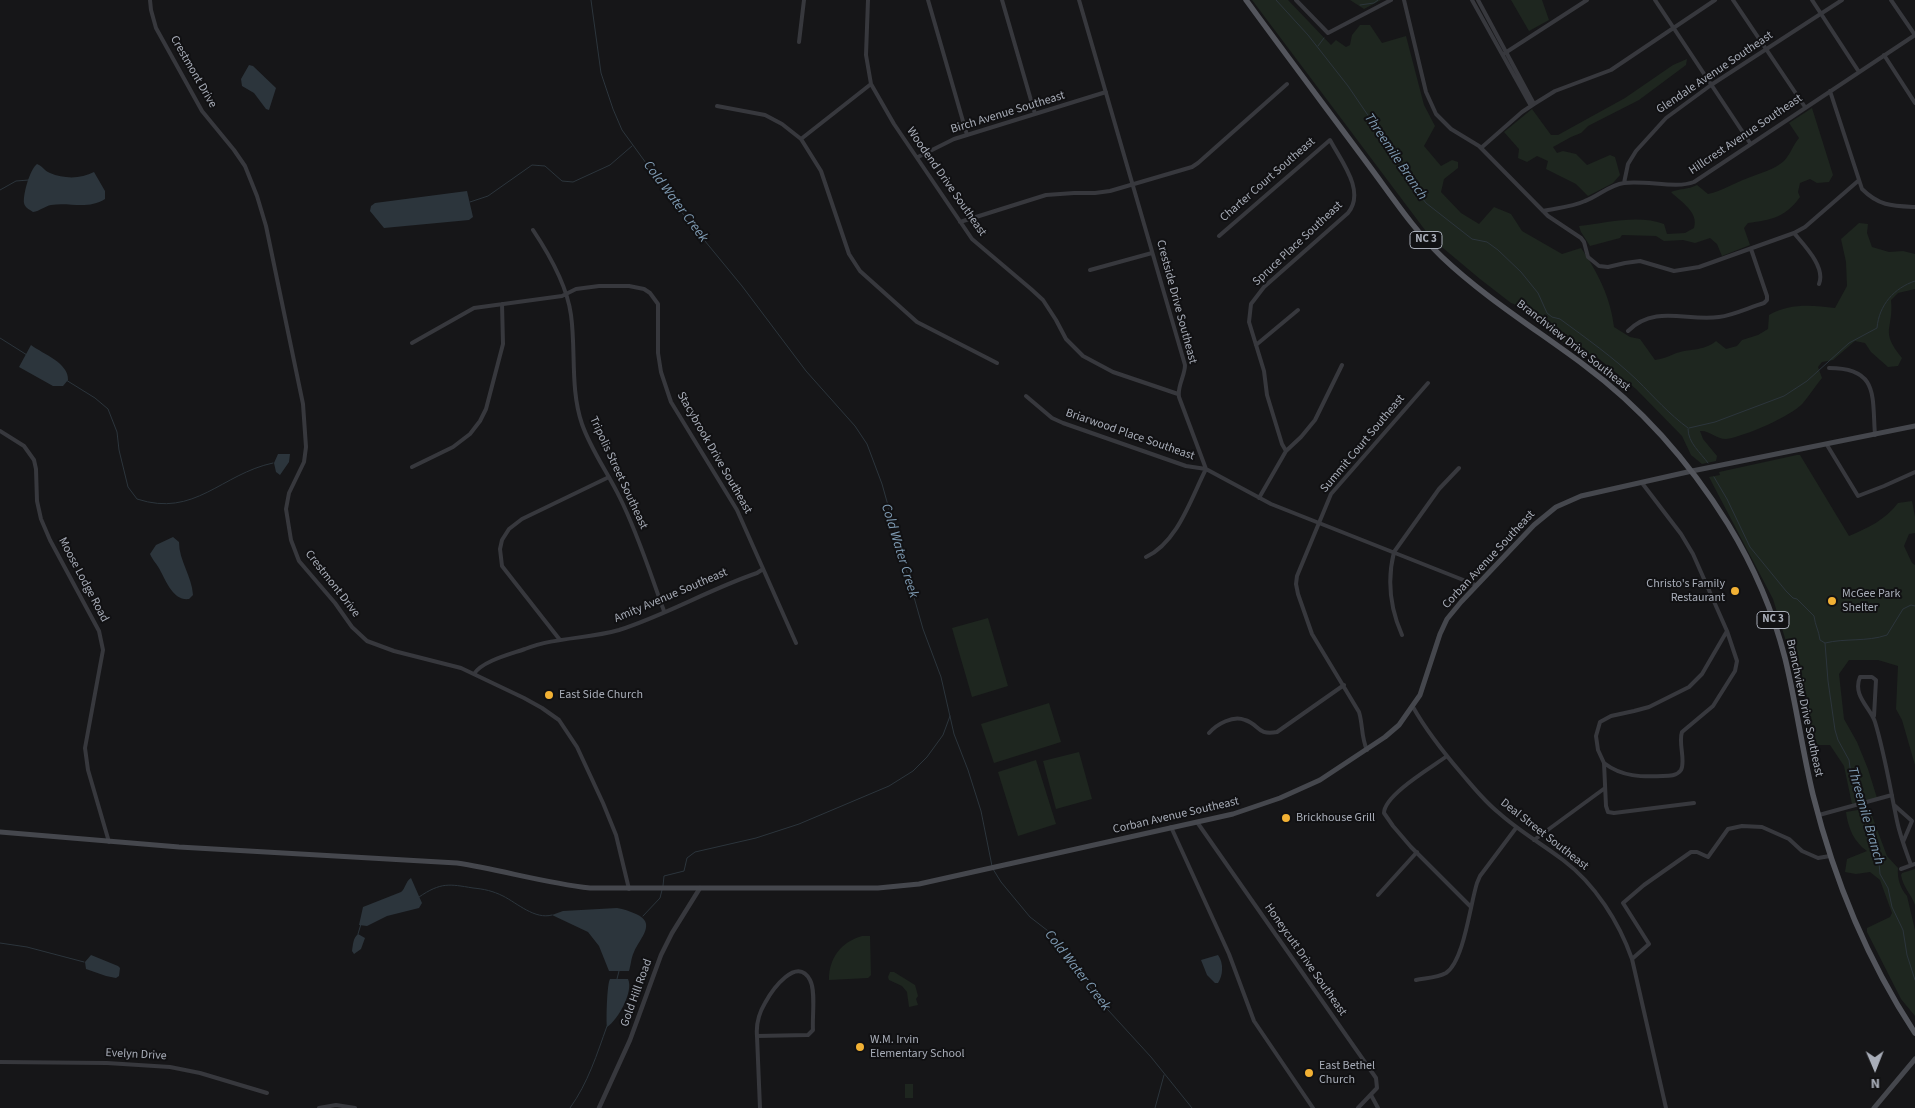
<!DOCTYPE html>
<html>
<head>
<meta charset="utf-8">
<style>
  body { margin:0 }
  #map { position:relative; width:1915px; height:1108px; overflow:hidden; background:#161618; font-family:"Source Sans 3",sans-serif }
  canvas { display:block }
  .north { position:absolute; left:1850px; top:1043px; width:50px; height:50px; -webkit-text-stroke:4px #111113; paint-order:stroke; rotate:179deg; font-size:14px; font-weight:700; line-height:20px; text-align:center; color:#a8adb8 }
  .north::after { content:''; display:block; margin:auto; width:18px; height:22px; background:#a8adb8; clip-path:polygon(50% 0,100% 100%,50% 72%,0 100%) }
</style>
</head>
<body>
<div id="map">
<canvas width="1915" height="1108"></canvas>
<div class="north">N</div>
</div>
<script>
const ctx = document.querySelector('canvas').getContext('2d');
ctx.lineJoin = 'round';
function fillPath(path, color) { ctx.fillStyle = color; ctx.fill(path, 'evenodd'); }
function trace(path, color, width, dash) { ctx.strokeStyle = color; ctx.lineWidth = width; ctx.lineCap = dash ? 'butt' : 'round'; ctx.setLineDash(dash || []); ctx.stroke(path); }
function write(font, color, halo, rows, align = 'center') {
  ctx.font = font + ' "Source Sans 3",sans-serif'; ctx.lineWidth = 4; ctx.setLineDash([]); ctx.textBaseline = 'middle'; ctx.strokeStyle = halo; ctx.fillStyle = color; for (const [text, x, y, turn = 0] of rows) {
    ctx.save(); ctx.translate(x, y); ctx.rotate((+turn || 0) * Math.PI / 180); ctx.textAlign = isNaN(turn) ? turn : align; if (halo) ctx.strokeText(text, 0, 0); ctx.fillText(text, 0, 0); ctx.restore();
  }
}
const green = new Path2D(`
  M1252,0H1288L1331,45L1336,40L1346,47L1350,45L1352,35L1360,25H1370L1382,43L1406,36L1424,105L1435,126L1424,146L1441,166L1452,160L1458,162V168L1444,179L1441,192L1461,213L1479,224L1494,207L1511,214L1522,231L1562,254L1581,248C1597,271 1611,298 1614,327L1630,337L1640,339L1655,360C1662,359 1668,357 1674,354C1688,348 1703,352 1716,341L1726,349L1737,346L1742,340L1758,335L1768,329L1769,315C1790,303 1812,305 1835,308L1847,286L1846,262L1841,239L1859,223L1868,224L1867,233L1872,247L1889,252L1903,251L1915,254V289L1898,293L1891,300C1894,330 1879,330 1902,358L1898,366L1888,367L1871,352L1865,343L1855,341L1833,360L1822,362L1818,367L1822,378C1815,386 1810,395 1803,403C1792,416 1743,437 1726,439C1716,439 1709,430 1700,431L1703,439L1717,456L1716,461L1702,464L1691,455L1682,436L1636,389L1598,358L1565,344L1543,321L1527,309L1511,303L1480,279L1431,238Z
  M1350,0H1381L1364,9Z
  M1511,0H1542L1549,20L1529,31Z
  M1687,59L1686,65L1639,100L1588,126L1581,133L1571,137L1553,147L1557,153L1563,151L1576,154L1587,165L1610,155L1615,157L1620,175L1613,183L1588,196L1576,184L1546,169L1548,161L1537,156L1527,162L1518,158L1519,149L1504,132L1532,109L1551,135H1558L1625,98L1673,65Z
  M1812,108L1833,175L1829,182L1817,183L1810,179L1800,183L1798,192L1800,197C1786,217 1771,220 1748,223L1744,228L1750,245L1722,256L1717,244L1710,238L1695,243L1683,240L1664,241L1656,236L1622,235L1620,238L1590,246L1581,232L1579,226C1605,223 1639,214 1664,224L1667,234L1685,233L1694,228C1699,212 1681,202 1671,192C1681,188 1687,190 1697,185L1708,194C1722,191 1734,183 1748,178C1760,173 1774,170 1784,161C1790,155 1793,145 1799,138L1789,123Z
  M1797,455H1800L1849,536C1868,528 1885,520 1898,503L1912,501L1915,517V533L1909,534L1904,546L1912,563L1915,565V765L1902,720L1896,709L1898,666L1878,660H1849L1839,674L1844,719L1857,742L1868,769L1877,798L1852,804L1844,766L1830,745H1811L1803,697L1773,599L1709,477L1720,475L1719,472Z
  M988,618L1008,686L972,697L952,628Z
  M1049,703L1061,742L994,763L981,724Z
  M1079,752L1092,799L1056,809L1043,761Z
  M1036,760L1056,824L1018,836L998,772Z
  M1869,808L1887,856L1898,868C1897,878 1900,888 1907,896L1915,930V1016L1901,999L1867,932V928L1890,917L1892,913L1880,880L1870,872L1856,874L1845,872L1847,859L1867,851C1854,842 1848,828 1846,812Z
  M1915,869V905C1911,894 1903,887 1901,875L1902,873Z
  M862,936H870L871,975L868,978L829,980C829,958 841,942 862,936Z
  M890,972H894L915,985L918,996L916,999L918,1005L909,1007L907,992L902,986L889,980L888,977Z
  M905,1084H913V1098H905Z`);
const water = new Path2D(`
  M249,65L253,66L276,88L269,110L266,109L254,93L242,86L241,79Z
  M37,164C43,166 44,171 50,173C64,179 81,179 94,172L105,191V199C88,210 70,202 51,205C45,206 40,211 33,212C29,209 25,208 24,203C23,194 30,169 37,164Z
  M467,191L473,217L469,220L384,228L370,211L371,206L375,203Z
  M31,345C43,354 69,363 68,380L63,386H53L19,367Z
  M278,454H290L289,462L280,475L276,472L274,463Z
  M173,537L179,542C179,561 192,576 193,595L189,599C174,601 167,583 161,572C158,565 153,561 150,554L156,545Z
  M411,878L422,903L419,908L387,916L367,926L359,925L363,907L401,892C406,888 405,882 411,878Z
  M617,908C624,909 629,911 636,914C657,923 640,938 634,952C631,958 631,965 629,971H609L599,946L588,932L552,915L563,911Z
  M358,934L365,938L361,949L354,954L352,951C353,945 353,938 358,934Z
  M91,955L118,966L120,968L119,976L116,978L106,976L86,969L85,962Z
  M1218,955C1224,963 1223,976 1218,983H1215L1207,975L1201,960Z
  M610,979H628C634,991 618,1020 607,1027C606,1021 607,983 610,979Z`);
const stream = new Path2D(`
  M591,0L601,73L613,109L622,130L686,218L742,286L806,371L855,426L867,444L882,484L923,629L941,677L954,734L968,770L981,811L992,866
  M1276,0L1308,35L1348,86L1393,152L1405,176L1426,203L1472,239L1487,242L1498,250L1521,272L1538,293L1547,313L1552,317L1560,319C1586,338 1614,358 1637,380C1654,397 1669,414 1688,428
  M1360,5L1374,3L1378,0
  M1318,46L1324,38
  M0,190L16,181L29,180
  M470,202L488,196L532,165L545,166L562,181L573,182L610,165L632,146
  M0,338L27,355
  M66,380L95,398L108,409L117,432L119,450L128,487L137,499C195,518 221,474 273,463
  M1689,428L1715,422L1784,396L1807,381L1849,343L1877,328C1879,305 1894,288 1915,281
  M1688,429C1688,443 1701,453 1708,463
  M1714,477L1727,499L1750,547L1786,591L1793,598L1797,599L1814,616C1815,625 1819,631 1820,640L1825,643L1828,681L1835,730L1838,740L1849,760L1851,775L1860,802
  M1825,643C1845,638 1867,642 1887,635L1903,609L1911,605L1915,606
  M1861,806L1873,851L1879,863L1880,874L1888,888L1892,907L1903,930L1907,955L1915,980
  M993,869L1001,882L1030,917L1052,934L1077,966L1098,999L1151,1057L1192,1108
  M663,886L664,876L684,871L687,858L695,852L756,838L799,824L889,786L913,771L927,757L943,735L950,716
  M419,897C441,882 449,884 473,888C484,889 493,891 503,896C517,903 535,920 552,915
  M643,916L660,898L662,890
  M358,934L361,924
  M0,943L27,947L84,962
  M617,979L619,971
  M570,1108C588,1083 597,1054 607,1026
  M1155,1108L1164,1075`);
const minor = new Path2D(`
  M150,0L151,10L156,28L202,111L234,150L245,166L257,196L266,226L303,404L306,447L304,462L289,493L286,509L291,540L299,561L335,603L352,627L367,641L394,651L461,668L524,698L542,708L559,720L577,747L603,803L616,835L629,889
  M868,0L866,55L871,84L894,124L972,239L1031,289L1043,300L1056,320L1066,339L1083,356L1113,372L1178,394
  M928,0L967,135
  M1002,0L1035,114
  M1079,0L1185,365C1185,376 1177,386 1179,397L1206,469L1271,504L1476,585
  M1296,0L1328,33L1391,0
  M1404,0L1426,92L1436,114L1451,129L1479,146L1548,216L1581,238L1584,242L1588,257L1599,266L1608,267L1625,263L1640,261L1674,271L1699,267L1794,233L1805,227L1858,181
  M1472,0L1531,106
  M1478,0L1534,104
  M1655,0L1750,143
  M1733,0L1805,107
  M1812,0L1859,72
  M1891,0L1915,35
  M799,42L804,0
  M1505,53L1587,0
  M1884,55L1915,103
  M1830,91L1862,189C1879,206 1892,206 1915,207
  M717,106L765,115L782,124L801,139L821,171L849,254L860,271L917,322L997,363
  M801,139L871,84
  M1481,148L1522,112L1534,104L1555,91L1611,70L1715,0
  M918,157L954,139L1106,92
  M1624,183L1628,164L1636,151L1666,118L1711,85L1842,0
  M1543,211C1557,208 1572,207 1585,201C1599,196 1609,185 1624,183C1646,180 1676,189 1694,182L1915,35
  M960,222L1046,195L1074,193H1095L1110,191L1192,167L1198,163L1287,84
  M533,230C549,254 567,285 571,315C576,351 570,389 582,424C591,450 608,473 620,498C638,534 650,573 664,611
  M1794,233C1804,245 1826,267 1819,284
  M1219,236L1330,140C1341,161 1366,191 1348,213L1264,287L1251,304L1249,322L1264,371L1267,395L1282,444L1286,451
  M1090,270L1152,253
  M1628,331C1655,304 1688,322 1719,317C1734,315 1750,307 1764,303L1767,300V296L1751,249
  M412,343L474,308L562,296L576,289L599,286H629L644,289L650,293L658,304V353L661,372L671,402L737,510L796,643
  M1256,345L1298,310
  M1829,368C1879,368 1872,396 1875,435
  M1026,396L1052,418L1063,423L1186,466L1206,469C1191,498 1178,542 1146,557
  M0,431L24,446L34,460L36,469L37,501L41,519L50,540L99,631L103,650L85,748L88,770L109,842
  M1827,445L1858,496L1884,486L1915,472
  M412,467L453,447L470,434L480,421L486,409L503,344L502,304
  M1642,483L1681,534L1693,554L1727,631L1702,674L1689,687L1649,707L1634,711L1611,716L1600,722L1596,736L1598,750L1604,763L1606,806L1608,812L1614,813L1694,803
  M1259,498L1286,451L1301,437L1315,420L1342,365
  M1402,635C1390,608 1387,580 1394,552L1439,489L1459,468
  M560,640L502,566L500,549L502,540L509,529L522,519L609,477
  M474,674C482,661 511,654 525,649C555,637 588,639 619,630C666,615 710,589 757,573L763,569
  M1413,707C1427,732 1444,753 1462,774C1474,788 1485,802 1499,813C1519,831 1542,844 1563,860C1595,884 1619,922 1632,959L1666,1108
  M1874,716L1876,680L1872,677H1860C1852,696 1871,708 1875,722C1885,755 1890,788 1897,821C1900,836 1906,851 1911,865
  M1209,733C1217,724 1233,715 1245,720C1259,724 1257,736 1277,732L1344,685
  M1367,750C1361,737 1363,725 1359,712L1312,634L1298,594L1296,584L1297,576L1331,494L1428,383
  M1447,756C1432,767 1384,795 1384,813L1393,826L1411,847L1470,906
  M1604,763C1622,777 1642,777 1663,776C1669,776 1677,776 1681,770C1686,761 1678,743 1682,732L1713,706L1735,671L1737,661L1727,631
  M1894,805L1912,821L1903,842
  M1819,815L1892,795
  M1197,822L1376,1078L1377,1088L1358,1108
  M1171,827L1229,954L1254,1021L1313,1108
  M1534,840L1605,788
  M1901,869L1915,864
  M1378,895L1417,852
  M1632,959L1649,944L1623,903L1644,885L1691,852H1697L1708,857L1728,829L1742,826L1762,827L1789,839L1802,851L1818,858L1830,856
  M1416,980C1425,978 1437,978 1446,973C1464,961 1470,905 1477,883L1480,876L1516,828
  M757,1036L808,1035L813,1030C812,1017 816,991 810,980C797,955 772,990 765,1003C759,1013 756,1025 757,1036L760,1108
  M0,1062L107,1063L170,1067L200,1073L267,1093
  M1371,1095L1378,1108
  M319,1108L336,1105L355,1108`);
const tertiary = new Path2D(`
  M599,1108L630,1040L661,955L672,933L700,888`);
const secondary = new Path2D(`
  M0,832L179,847L457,863C502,870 545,883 590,888H878L919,884L1233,814L1280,798L1320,780L1385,737L1399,725L1420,695L1440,634L1447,619L1461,602L1534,525L1556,507L1581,496L1692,471L1915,426
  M1874,1108L1915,1059`);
const primary = new Path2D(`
  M1246,0C1286,55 1327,109 1367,163C1391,195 1413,229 1442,257C1484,297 1537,330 1584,365C1642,408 1690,463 1728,524C1753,565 1773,611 1785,658C1796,703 1802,749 1813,795C1834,879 1867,960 1915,1033`);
const markers = [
  [1735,591,5,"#f2b134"],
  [1832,601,5,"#f2b134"],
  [549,695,5,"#f2b134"],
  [1286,818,5,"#f2b134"],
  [860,1047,5,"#f2b134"],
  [1309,1073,5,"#f2b134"]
];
const shields = [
  [1426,240,32],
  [1773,620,32]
];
const shieldNames = [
  ["NC 3",1426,240],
  ["NC 3",1773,620]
];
const streetNames = [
  ["Crestmont Drive",193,72,60],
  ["Glendale Avenue Southeast",1715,73,-34],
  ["Birch Avenue Southeast",1008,113,-17],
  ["Hillcrest Avenue Southeast",1746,135,-34],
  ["Charter Court Southeast",1268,180,-41],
  ["Woodend Drive Southeast",946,182,55],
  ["Spruce Place Southeast",1298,244,-43],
  ["Crestside Drive Southeast",1176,302,75],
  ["Branchview Drive Southeast",1573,346,38],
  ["Briarwood Place Southeast",1130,435,19],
  ["Summit Court Southeast",1363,444,-50],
  ["Stacybrook Drive Southeast",714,453,60],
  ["Tripolis Street Southeast",618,473,65],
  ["Corban Avenue Southeast",1489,560,-47],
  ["Moose Lodge Road",83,580,62],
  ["Crestmont Drive",332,584,52],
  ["Amity Avenue Southeast",671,596,-23],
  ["Branchview Drive Southeast",1804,708,78],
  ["Corban Avenue Southeast",1176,816,-13],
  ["Deal Street Southeast",1544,835,38],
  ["Honeycutt Drive Southeast",1305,960,55],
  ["Gold Hill Road",637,993,-70],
  ["Evelyn Drive",136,1055,3]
];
const poiNames = [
  ["Christo's Family",1725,584,"right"],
  ["Restaurant",1725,598,"right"],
  ["McGee Park",1842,594],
  ["Shelter",1842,608],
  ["East Side Church",559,695],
  ["Brickhouse Grill",1296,818],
  ["W.M. Irvin",870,1040],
  ["Elementary School",870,1054],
  ["East Bethel",1319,1066],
  ["Church",1319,1080]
];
const waterNames = [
  ["Threemile Branch",1395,157,56],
  ["Cold Water Creek",675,202,53],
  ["Cold Water Creek",899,551,73],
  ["Threemile Branch",1865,816,74],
  ["Cold Water Creek",1077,971,52]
];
fillPath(green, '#1e261f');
fillPath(water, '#2c353c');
trace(stream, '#2c353c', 1);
trace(minor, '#37383d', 4);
trace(tertiary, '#37383d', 4.5);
trace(secondary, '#45474d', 5);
trace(primary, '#53555c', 5.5);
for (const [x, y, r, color] of markers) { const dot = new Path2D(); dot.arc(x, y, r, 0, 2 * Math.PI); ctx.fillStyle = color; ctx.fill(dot); trace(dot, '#111113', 2); }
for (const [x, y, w] of shields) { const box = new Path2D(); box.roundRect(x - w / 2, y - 8.5, w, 17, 4); ctx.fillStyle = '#111113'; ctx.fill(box); trace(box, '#a8adb8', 1); }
write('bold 11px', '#a8adb8', null, shieldNames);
write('12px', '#a8adb8', '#111113', streetNames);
write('12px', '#a8adb8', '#111113', poiNames, 'left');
write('italic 14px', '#7f9bb3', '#111113', waterNames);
</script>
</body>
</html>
